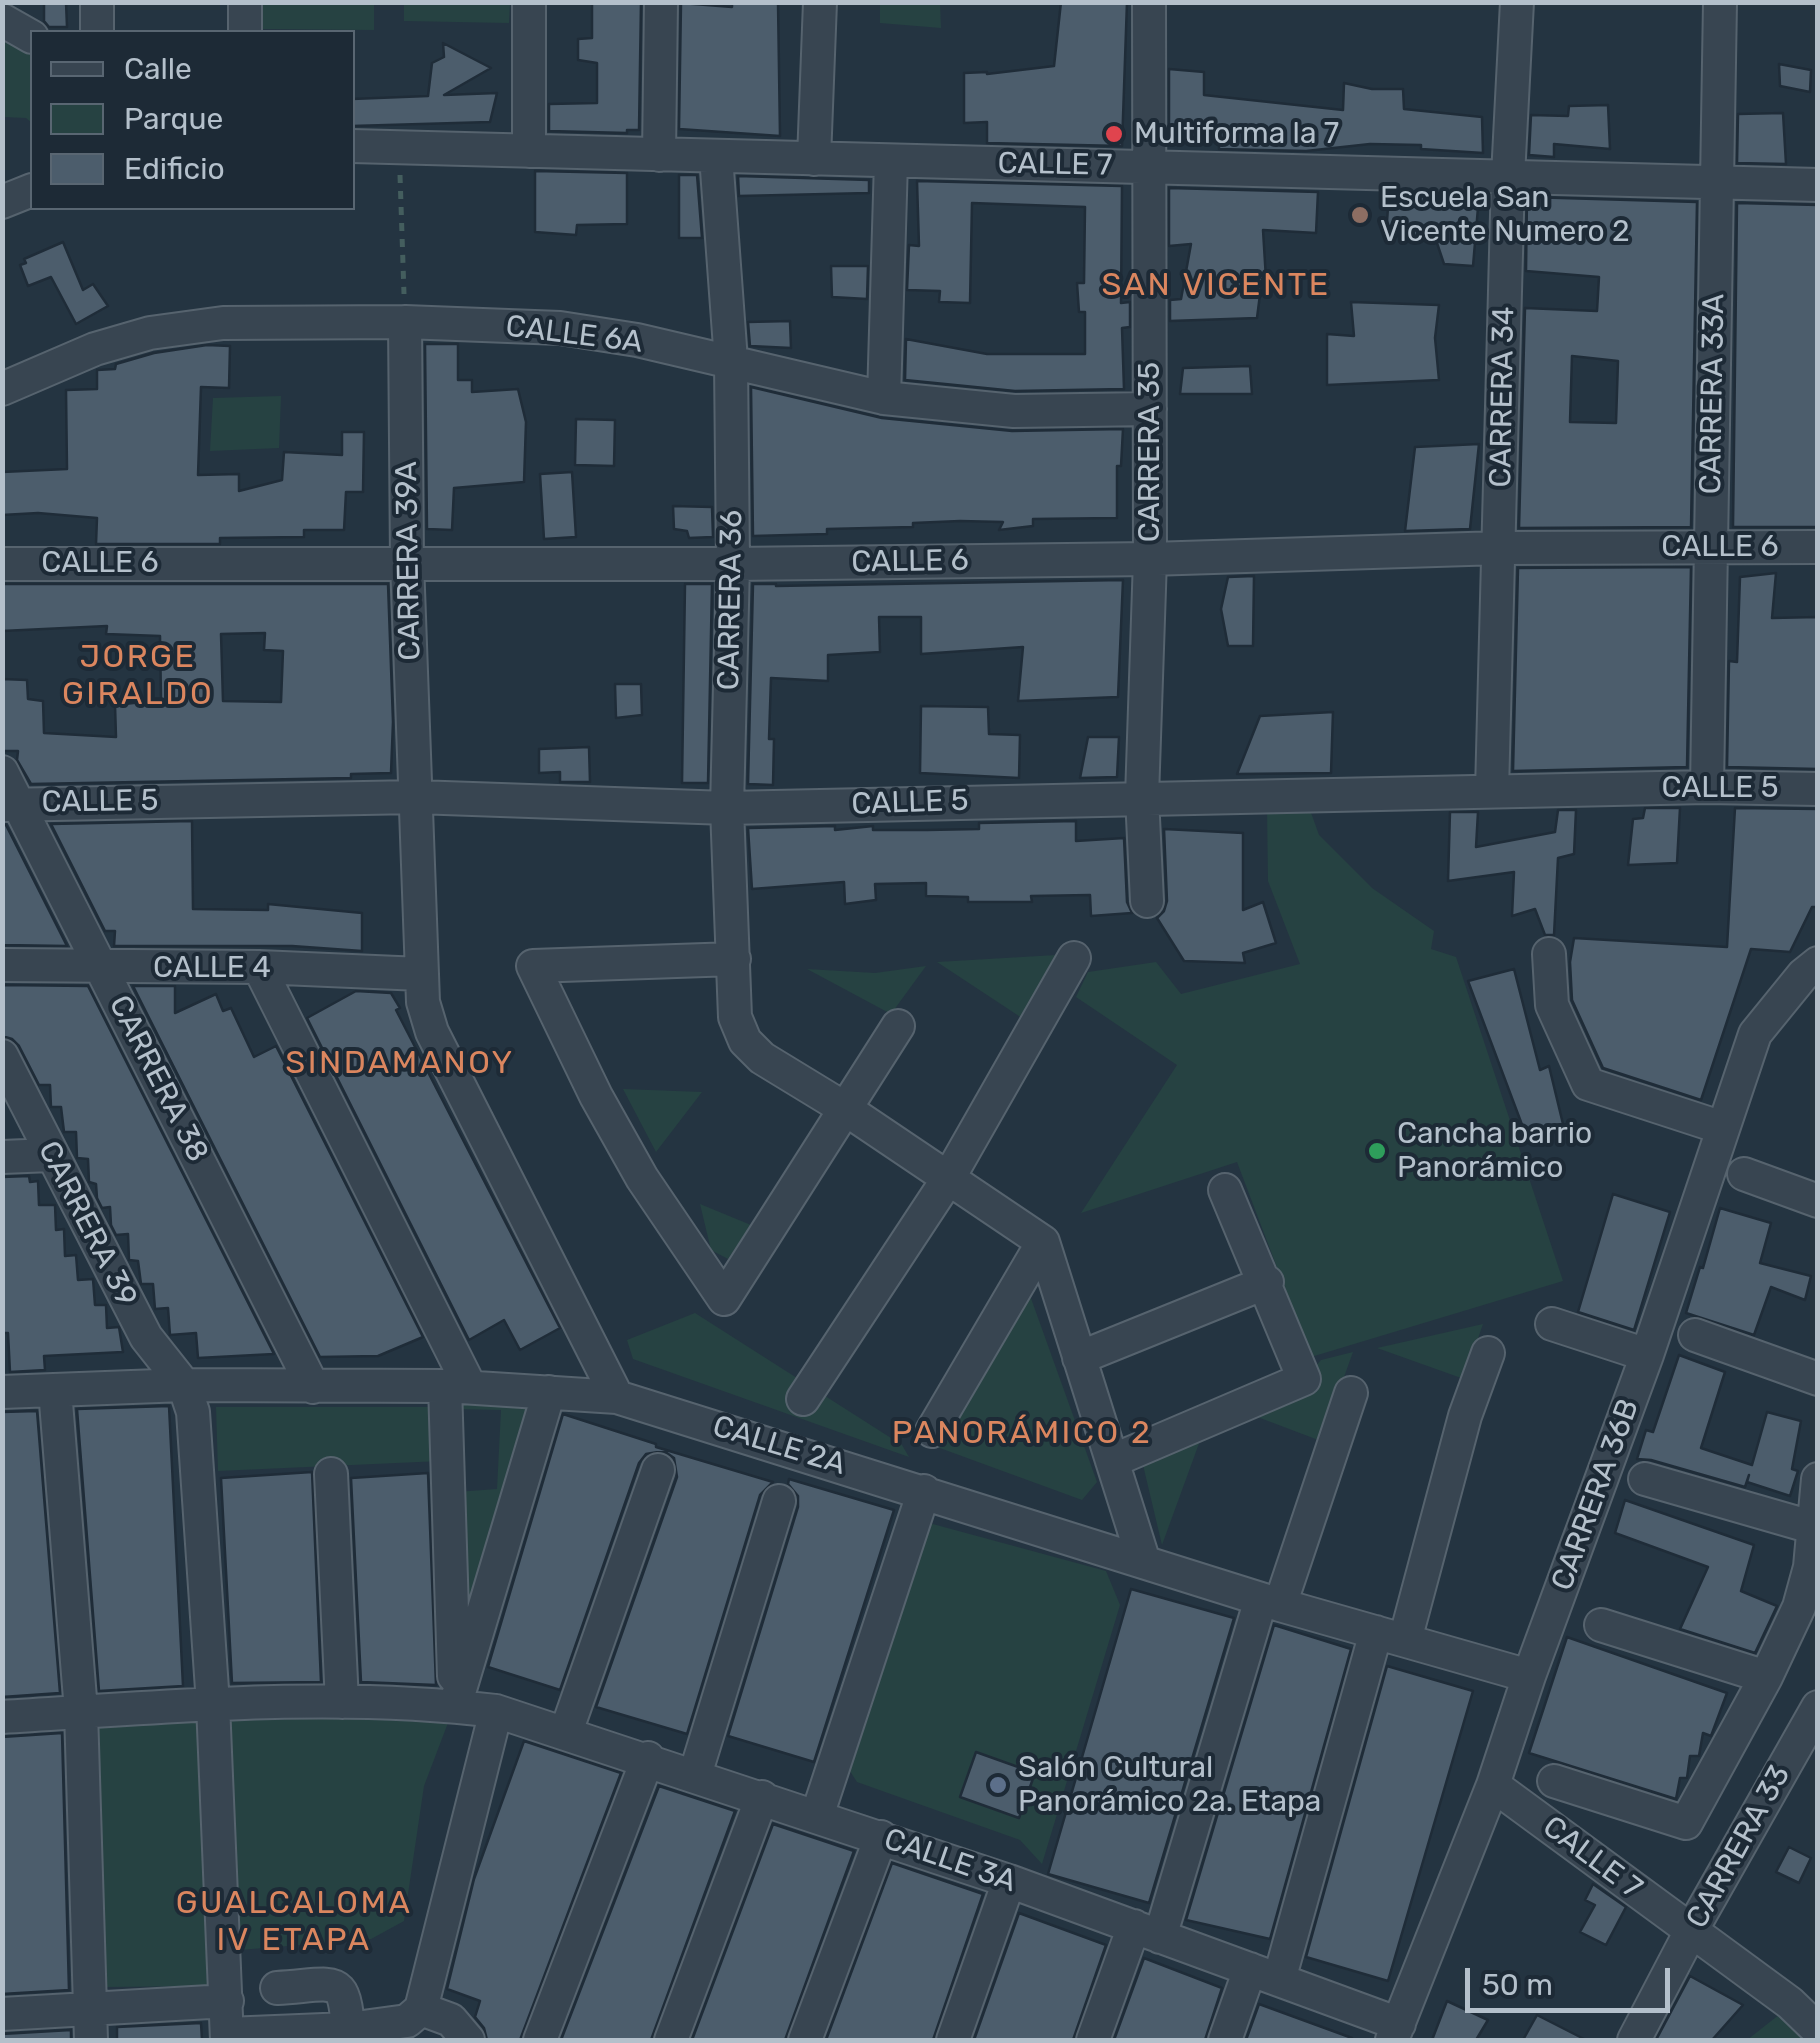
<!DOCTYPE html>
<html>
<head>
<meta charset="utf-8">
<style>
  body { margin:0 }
  #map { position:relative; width:1820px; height:2043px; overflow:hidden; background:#243441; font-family:Rubik,sans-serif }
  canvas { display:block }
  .frame { position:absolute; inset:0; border:5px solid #b4c0cb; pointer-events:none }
  .legend { position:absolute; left:30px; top:30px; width:325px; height:180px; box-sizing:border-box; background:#1d2a36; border:2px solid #596672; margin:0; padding:12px 18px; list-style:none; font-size:30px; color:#b4c0cb }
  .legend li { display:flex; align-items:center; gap:20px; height:50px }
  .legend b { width:50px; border:2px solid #596672 }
  .scale { position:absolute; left:1465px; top:1968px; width:205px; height:45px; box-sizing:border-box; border:5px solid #b4c0cb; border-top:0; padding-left:12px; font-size:30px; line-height:35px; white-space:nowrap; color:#b4c0cb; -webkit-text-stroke:8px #1d2a36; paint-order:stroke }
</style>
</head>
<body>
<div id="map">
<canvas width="1820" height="2043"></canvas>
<div class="frame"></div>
<ul class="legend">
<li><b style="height:12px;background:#384551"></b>Calle</li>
<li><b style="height:28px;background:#264242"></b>Parque</li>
<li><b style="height:28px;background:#4c5d6c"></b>Edificio</li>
</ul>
<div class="scale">50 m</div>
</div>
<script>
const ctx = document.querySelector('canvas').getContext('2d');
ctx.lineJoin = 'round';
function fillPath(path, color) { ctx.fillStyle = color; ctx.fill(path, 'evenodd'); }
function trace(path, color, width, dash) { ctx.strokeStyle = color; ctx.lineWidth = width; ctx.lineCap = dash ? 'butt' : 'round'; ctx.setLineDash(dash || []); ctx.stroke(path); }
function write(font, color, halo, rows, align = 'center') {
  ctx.font = font + ' Rubik,sans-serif'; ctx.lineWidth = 8; ctx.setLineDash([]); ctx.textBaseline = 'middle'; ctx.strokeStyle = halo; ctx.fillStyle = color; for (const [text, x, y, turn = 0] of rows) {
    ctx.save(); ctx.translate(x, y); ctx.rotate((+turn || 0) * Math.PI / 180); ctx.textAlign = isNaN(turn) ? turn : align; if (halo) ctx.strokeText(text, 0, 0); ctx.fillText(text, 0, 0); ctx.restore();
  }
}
const green = new Path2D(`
  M263,3H374V30L262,29Z
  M404,3H510L509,23L404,21Z
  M880,3H940L941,28L880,23Z
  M3,35L32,42V123L26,118L3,117Z
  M281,396L279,448L210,451L213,398Z
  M1309,807L1319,835L1372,888L1434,931L1431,949L1456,957L1563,1281L1311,1357L1237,1162L1081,1213L1177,1065L1076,997L1088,972L1156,962L1181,994L1300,964L1268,881L1267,808Z
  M1073,954L1028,1022L937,962Z
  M926,966L891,1014L807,969L875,973Z
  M623,1089L702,1092L656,1152Z
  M700,1204L751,1225L728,1259L711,1250Z
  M1028,1290L1097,1482L1082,1500L937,1447L955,1402Z
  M695,1313L902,1445L909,1457L633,1359L627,1340Z
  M1483,1324L1464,1379L1377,1348Z
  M1353,1352L1321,1441L1231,1407L1308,1375L1321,1360Z
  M448,1394L542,1396L463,1660L456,1492L497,1489L501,1410L453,1409Z
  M216,1407H438L441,1461L218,1471Z
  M1209,1416L1162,1545L1138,1444Z
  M918,1520L1106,1571L1120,1605L1042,1864L1020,1840L857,1782L844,1762Z
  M454,1707L424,1786L404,1921L371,1939L240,1950L229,1713Z
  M199,1714L207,1986L105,1987L92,1720Z
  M1780,2014L1817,2040H1747Z`);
const building = new Path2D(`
  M44,2H66L67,27H49L44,21Z
  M592,2H641L639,130H627V133L549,131V104L597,103V63L578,60V39L592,38Z
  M732,2H778L780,136L679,129L681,3L732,7Z
  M1061,2H1127L1122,146L987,143V122L964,123V73L987,72V74L1054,66Z
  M443,43L491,68L444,95L497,93L490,122L352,126V99L428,96L432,63L444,57Z
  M1779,64L1811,70L1810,92L1780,86Z
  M1169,69L1204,72V95L1343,110L1344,83L1372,89H1403L1404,109L1482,117L1483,153L1421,149V145L1370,144L1306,151L1219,149V140L1169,135Z
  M1608,105L1610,149L1554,144V157L1529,155L1531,115L1568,116L1569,106Z
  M1783,113L1786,164L1737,163L1738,114Z
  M535,171L627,173V224L577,225L576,235L535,232Z
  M679,175H697L702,238H679Z
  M738,176L869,180V193L739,196Z
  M917,181L1122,186L1121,303L1130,302V327L1122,328L1124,389L1015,391L905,380L906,339L987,354H1085V312H1079L1077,283H1084L1085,207L972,203L970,303L939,302L940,291L907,290L909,245L919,246Z
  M1169,188L1318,192L1316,233L1263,230L1266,279H1262L1257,318L1170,321V300L1181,299L1191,244L1169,246Z
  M1389,194L1479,196L1473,266L1444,264L1436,240L1386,235Z
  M1527,197L1697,202L1691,527L1519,528L1525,308L1597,311L1599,277L1526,271ZM1572,356L1618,361L1616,423L1570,422Z
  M1737,203L1818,205V527H1733Z
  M63,242L83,290L93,284L108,306L76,324L51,277L28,286L20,265L26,263L24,259Z
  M831,266H868L867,299L832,297Z
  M1351,302L1439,305L1435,338L1439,380L1327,385V334L1354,336Z
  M790,321L791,348L750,346L748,322Z
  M425,344H458V380H472V392L518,389L526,422L524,482L454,488L452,530L427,529Z
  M207,345L230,346L229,388L201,387L198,475L239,474V491L282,480L284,452L342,455V432H364L363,492H346L344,530H304V537L220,538V544H96L97,518L38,513L2,515V472L67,469L66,390L97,389V370L115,369L116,364L154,353Z
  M1250,366L1252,394H1180L1183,368Z
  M751,387L882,418L1012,431L1123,429L1121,466H1117V518L1033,519V526L999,530L1003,522L960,521L913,523V527L827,529V534L753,536Z
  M576,419L615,420L614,466L575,465Z
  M1479,444L1470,529L1405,531L1415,447Z
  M572,472L576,537L544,539L540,474Z
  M673,506L712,507L713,537L689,538L687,531L674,529Z
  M1691,567L1687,767L1513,771L1518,568Z
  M1776,573L1772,618L1818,617V769L1727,767L1729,661L1737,662L1740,577Z
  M1254,576L1253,646H1228L1221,609L1228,577Z
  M1123,580L1118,697L1018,701L1023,647L921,654V617H879L880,652L828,655V681L771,678L769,739H774L773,785L748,784L753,584H776V586Z
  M2,584H388L393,722L391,773L351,774V778L31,784L17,760L18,751H2V679L27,680L28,699L43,701L44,733L116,737L115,705L161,700L160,636L106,634L107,626L2,631ZM265,633L264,650L283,651L281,702L223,701L221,634Z
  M685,584H712L708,783H682Z
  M615,684H641L642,715L616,718Z
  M921,706L988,707L989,734L1020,735L1019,778L920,773Z
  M1333,712L1331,773L1237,774L1260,716Z
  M1088,737H1119L1117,777L1080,778Z
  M589,747L590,782H560V772L539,773V749Z
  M1645,808H1680L1677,863L1628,865L1633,819L1643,818Z
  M1735,808L1818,809V907H1812L1790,952L1751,949L1701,1100L1603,1068L1572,1000L1570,962L1574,938L1727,947Z
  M1558,810H1576L1574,854L1558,858L1554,935H1545L1535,909L1512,916L1514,872L1448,881L1450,812H1478L1476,847L1555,832Z
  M192,821L193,909L268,910V904L362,913V951L292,946H114L115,931H105L51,824Z
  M1076,821V841L1124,838L1127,902L1132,913L1091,916L1090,895L1031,896L1032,902H968V897L926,896V883L875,884L876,900L845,904L844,882L752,889L748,828L835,826V830L873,826V830H927L979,829V823Z
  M2,825H6L67,946L2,945Z
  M1164,829L1243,833V910L1263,902L1276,943L1243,953L1245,963L1184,961L1157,918L1164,911L1167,901Z
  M1514,969L1540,1070L1549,1066L1563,1124L1527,1138L1468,981Z
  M2,985L88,986L274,1354L198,1358L196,1333L170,1335L168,1308L155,1309L153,1284H141L138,1261L129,1260L128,1234L116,1235L111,1225L110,1207L102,1208L97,1198L96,1184L89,1182L88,1159L77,1158L76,1132H64L61,1107H51L50,1085H39L19,1046L12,1039L2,1036Z
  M133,986H175V1013L216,994L223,1011L231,1008L254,1057L276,1046L423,1337L378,1356L320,1357Z
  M356,991L391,993L400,1008L396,1010L560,1328L520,1350L504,1320L469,1340L307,1018Z
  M29,1176L30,1182L38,1181L39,1205H55L56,1230L64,1229L65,1256L76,1255L78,1280L93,1279L95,1305H106L107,1328L119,1327L123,1352L44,1356L45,1370L10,1372L8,1333H2V1177Z
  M1613,1194L1670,1212L1634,1330L1578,1312Z
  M1720,1208L1771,1223L1760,1263L1811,1276L1805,1300L1771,1287L1754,1335L1686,1313L1700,1267L1703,1268Z
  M1679,1355L1725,1372L1701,1448L1752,1465L1767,1412L1801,1421L1792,1469L1798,1471L1790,1496L1747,1482L1749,1475L1745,1487L1651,1460L1637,1459L1646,1430L1653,1432Z
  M169,1406L183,1686L99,1691L77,1409Z
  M37,1411L60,1693L2,1697V1412Z
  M563,1414L656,1444V1447L773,1482L760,1495L687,1734L596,1707L677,1477L674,1458L664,1451L646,1454L639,1463L560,1690L488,1667Z
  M312,1472L321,1682L232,1683L221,1478Z
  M428,1473L436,1685L361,1682L351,1478Z
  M789,1479L894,1510L814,1762L728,1736L798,1507V1496L788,1484Z
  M1625,1500L1754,1545L1741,1591L1777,1606L1755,1653L1680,1629L1708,1567L1615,1533Z
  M1131,1589L1234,1618L1149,1903L1048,1874Z
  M1274,1625L1351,1649L1270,1939L1186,1920Z
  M1567,1637L1727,1693L1711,1736L1703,1733L1699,1756H1690L1687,1778H1680L1676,1799L1529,1753Z
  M1387,1666L1473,1691L1388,1981L1306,1957Z
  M62,1733L69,1990L2,1994V1737Z
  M524,1741L621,1773L520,2040H487L484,2028L475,2017L480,2001L447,1989L474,1879Z
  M976,1752L1035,1773L1019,1818L960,1797Z
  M659,1786L735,1811L651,2040H561Z
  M773,1824L854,1851L785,2040H692Z
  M1789,1847L1811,1858L1799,1883L1776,1872Z
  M892,1863L983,1894L933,2040H826Z
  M1593,1884L1626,1907L1606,1945L1580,1932L1595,1905L1585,1900Z
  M1019,1913L1106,1945L1073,2040H974Z
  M1144,1958L1222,1988L1205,2040H1114Z
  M1690,1976L1743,2005L1712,2040H1656Z
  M1447,2001L1488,2020L1476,2040H1432Z
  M1259,2004L1352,2038V2040H1246Z
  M1537,2015L1586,2040H1523Z
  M201,2023L202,2040H117V2027Z
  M71,2030V2040H2V2034Z`);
const path = new Path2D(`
  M400,175L404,294`);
const minor = new Path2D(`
  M529,2V151
  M2,20L32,37
  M97,32V2
  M245,32V2
  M352,146L1818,185
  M659,155L661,2
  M716,156L731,361L733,564L727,808L735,1017L745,1041L762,1058L844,1108L1043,1242L1144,1562
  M814,159L820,2
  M2,202L32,190
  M405,322L407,562L423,1002L432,1032L617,1397
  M2,389L95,349L150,333L223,323L405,322L560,328L637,340L884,398L1014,411L1150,409
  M884,398L891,161
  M2,564H733L1150,559L1500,548L1818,547
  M2,772L313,1387
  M1707,787L1720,2
  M1492,791L1508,176L1517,2
  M2,805L416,797L727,808L1707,787L1818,789
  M1147,901L1142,797L1150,559L1149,2
  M1549,954L1552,1005L1588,1084L1723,1128
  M734,959L533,966L596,1096L642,1178L724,1299L898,1026
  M2,965L259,967L421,974
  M259,967L470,1387
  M2,1056L146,1337L184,1385L193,1412L213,1704L227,2040
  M2,1157L51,1155
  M1744,1174L1818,1201
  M1552,1324L1647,1355
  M1695,1335L1818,1379
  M1079,1358L1267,1282
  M445,1386L454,1676
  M55,1390L81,1711L91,2040
  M2,1392L184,1385L445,1386L617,1397L1280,1605L1529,1676
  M803,1399L948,1179L1074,958
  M932,1431L1043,1242
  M1112,1461L1304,1379L1225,1190
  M331,1474L342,1702
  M1645,1479L1815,1528
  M1280,1605L1351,1393
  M1601,1625L1766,1677
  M1405,1640L1465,1416L1488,1353
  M455,1706L549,1392
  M2,1717C166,1707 332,1691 496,1711L1009,1881L1399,2024
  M566,1732L658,1470
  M695,1775L779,1501
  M1554,1781L1686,1823L1766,1677L1799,1607L1810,1567L1818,1479
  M1493,1785L1790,2003L1818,2030
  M817,1816L924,1491
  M1160,1937L1261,1599
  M1279,1980L1376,1632
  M277,1988C342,1984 344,1972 349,2040
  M421,2009L496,1711
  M421,2009L451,2020L468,2040
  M2,2014L227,2001
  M227,2034L348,2029L407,2021L421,2009
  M540,2040L648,1758
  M671,2040L762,1797
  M805,2040L881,1837
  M953,2040L1009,1881
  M1093,2040L1134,1926
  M1225,2040L1250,1969
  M1392,2040L1493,1785L1529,1676L1647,1355L1755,1034L1803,975L1818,963
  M1634,2040L1691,1931L1818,1707`);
const markers = [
  [1114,134,10,"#e0444e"],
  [1360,215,10,"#8d6e63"],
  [1377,1151,10,"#2e9e5b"],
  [998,1785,10,"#5c6f8a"]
];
const poiNames = [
  ["Multiforma la 7",1134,134],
  ["Escuela San",1380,198],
  ["Vicente Numero 2",1380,232],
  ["Cancha barrio",1397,1134],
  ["Panorámico",1397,1168],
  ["Salón Cultural",1018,1768],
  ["Panorámico 2a. Etapa",1018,1802]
];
const streetNames = [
  ["CALLE 7",1055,165,1],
  ["CALLE 6A",574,335,7],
  ["CARRERA 33A",1713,394,-89],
  ["CARRERA 34",1503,397,-89],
  ["CARRERA 35",1150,452,-90],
  ["CALLE 6",1720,547],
  ["CARRERA 39A",409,561,-91],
  ["CALLE 6",910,562,-1],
  ["CALLE 6",100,563],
  ["CARRERA 36",731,600,-89],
  ["CALLE 5",1720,788],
  ["CALLE 5",100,802,-1],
  ["CALLE 5",910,803,-2],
  ["CALLE 4",212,968],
  ["CARRERA 38",158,1079,63],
  ["CARRERA 39",87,1224,63],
  ["CALLE 2A",779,1446,17],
  ["CARRERA 36B",1596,1495,-70],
  ["CARRERA 33",1739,1847,-61],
  ["CALLE 7",1592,1858,37],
  ["CALLE 3A",950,1861,19]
];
const neighbourhoodNames = [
  ["SAN VICENTE",1216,286],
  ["JORGE",138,658],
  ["GIRALDO",138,695],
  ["SINDAMANOY",400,1064],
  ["PANORÁMICO 2",1022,1434],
  ["GUALCALOMA",294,1904],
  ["IV ETAPA",294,1941]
];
fillPath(green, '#264242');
fillPath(building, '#4c5d6c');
trace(building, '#1f2c38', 2.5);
trace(minor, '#56636e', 36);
trace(path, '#445e5e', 5, [8, 8]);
trace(minor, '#384551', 32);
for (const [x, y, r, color] of markers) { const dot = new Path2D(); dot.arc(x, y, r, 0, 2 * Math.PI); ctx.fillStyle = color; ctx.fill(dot); trace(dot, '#1d2a36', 4); }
write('30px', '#b4c0cb', '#1d2a36', poiNames, 'left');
write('30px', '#b4c0cb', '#1d2a36', streetNames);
ctx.letterSpacing = '2.5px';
write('32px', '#db865f', '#1d2a36', neighbourhoodNames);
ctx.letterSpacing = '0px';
</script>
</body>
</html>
